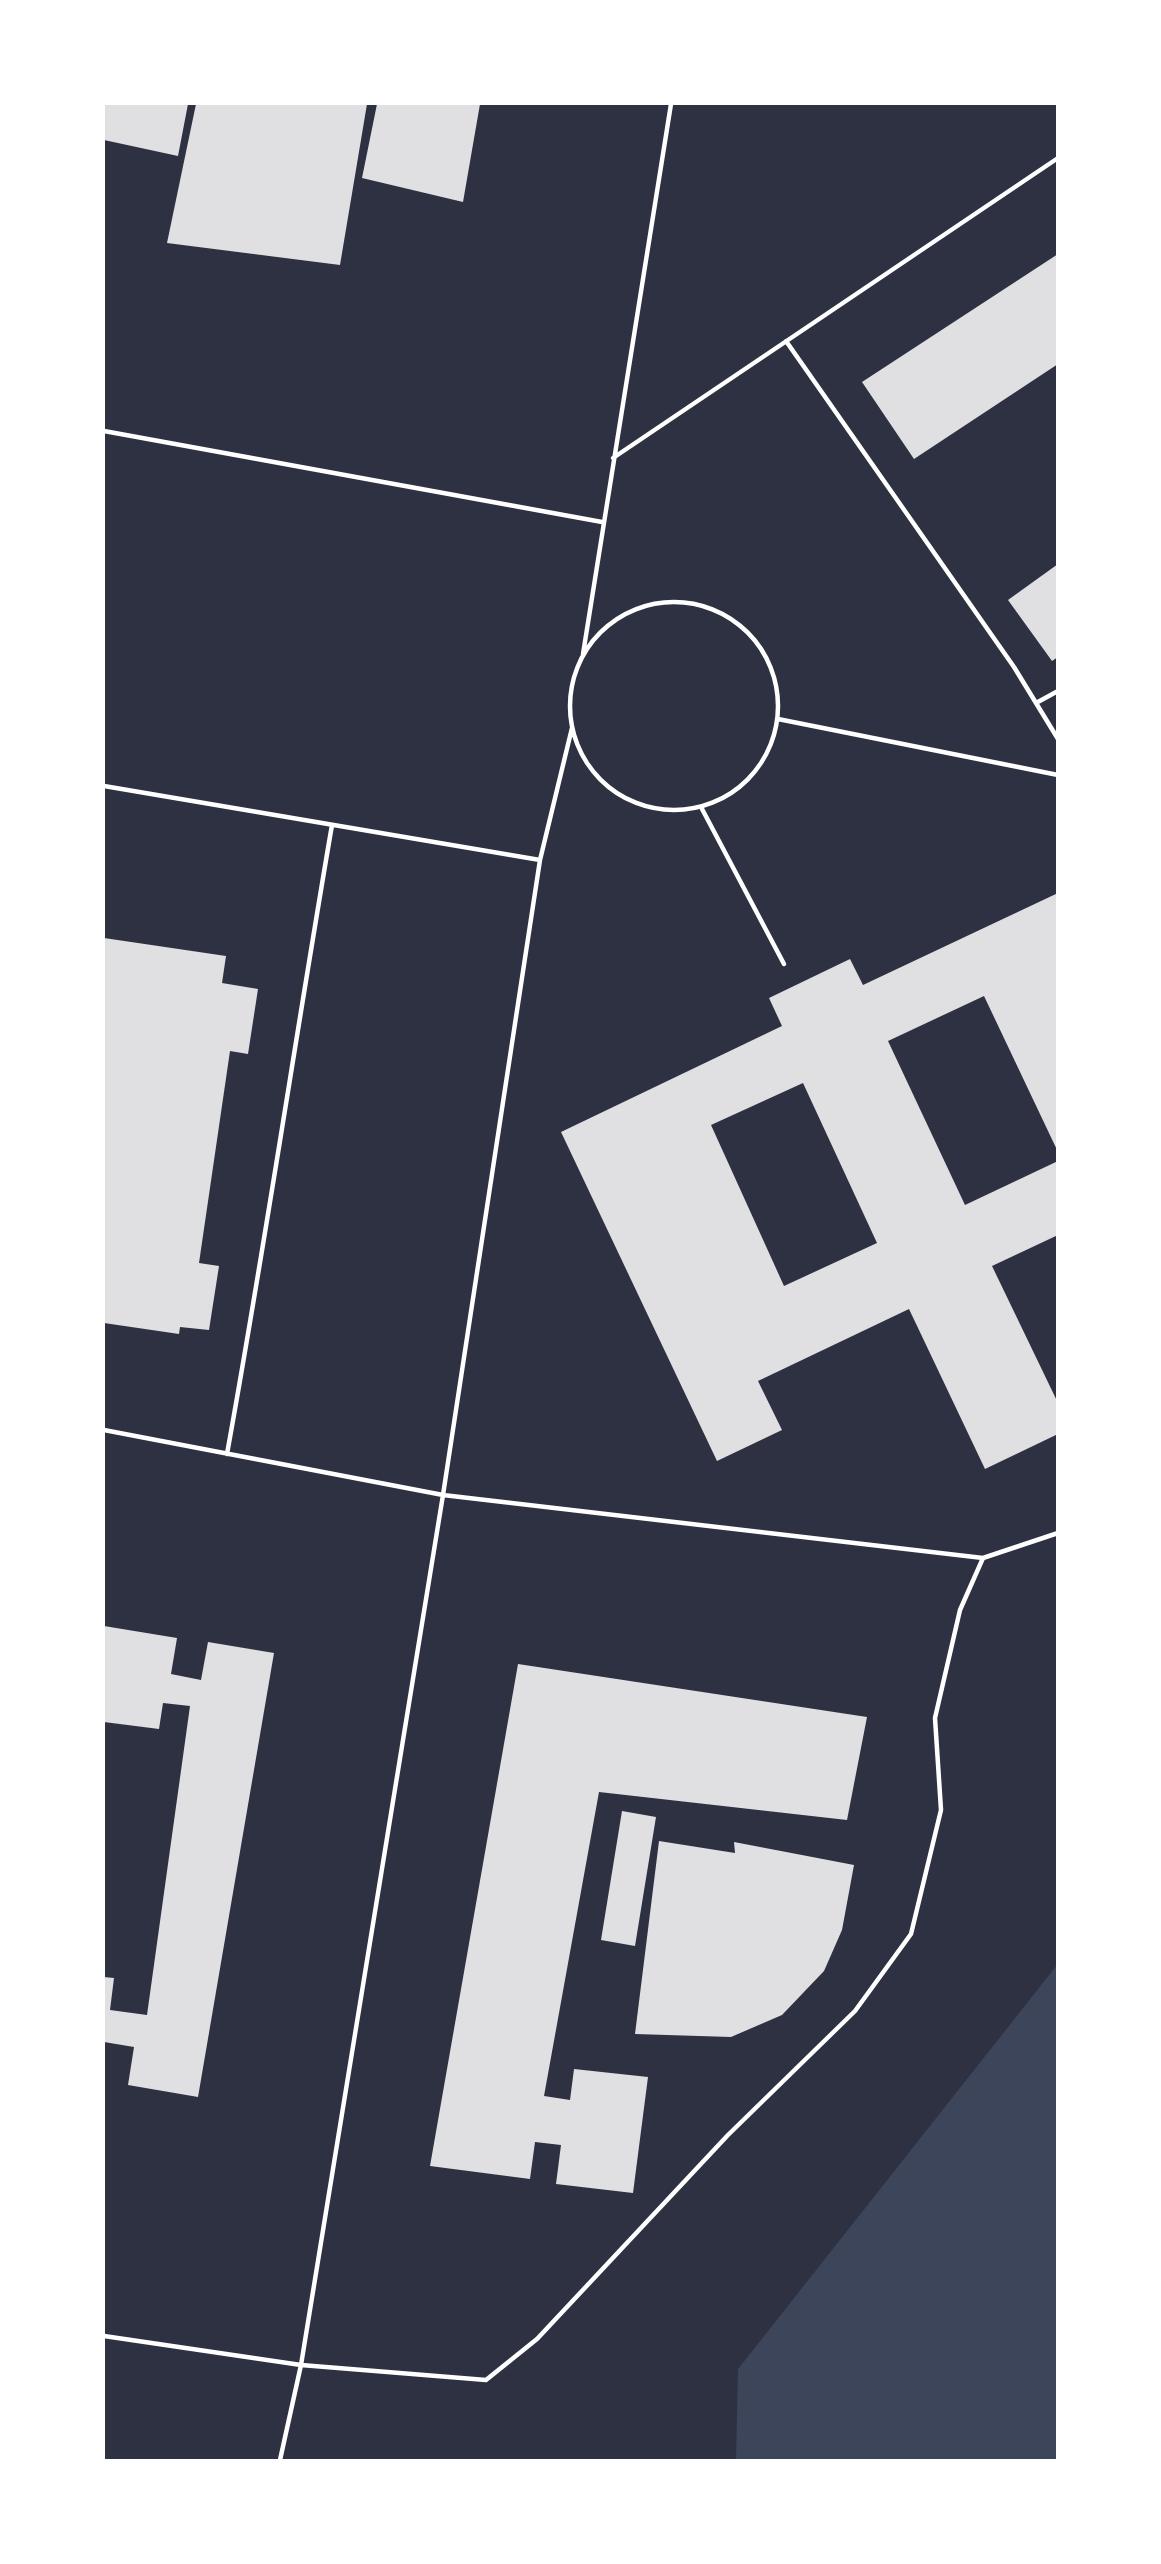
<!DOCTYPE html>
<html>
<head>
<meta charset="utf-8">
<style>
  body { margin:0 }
  #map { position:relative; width:1161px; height:2564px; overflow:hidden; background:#2d3142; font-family:Inter,sans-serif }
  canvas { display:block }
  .frame { position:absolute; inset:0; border:105px solid #fff; pointer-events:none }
</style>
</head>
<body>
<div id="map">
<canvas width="1161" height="2564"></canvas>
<div class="frame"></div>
</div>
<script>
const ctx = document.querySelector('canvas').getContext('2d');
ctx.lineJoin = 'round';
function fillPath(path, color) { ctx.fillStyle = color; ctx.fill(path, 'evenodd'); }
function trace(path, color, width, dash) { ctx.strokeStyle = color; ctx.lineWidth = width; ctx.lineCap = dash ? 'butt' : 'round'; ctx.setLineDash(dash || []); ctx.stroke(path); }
const green = new Path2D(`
  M1057,1965V2460H736L738,2369Z`);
const building = new Path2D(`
  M104,104H188L178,156L104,140Z
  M196,104H367L340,265L167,243Z
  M377,104H480L463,202L362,178Z
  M1058,254V364L914,459L862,382Z
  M1058,564V657L1052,661L1008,600Z
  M1058,893V1152L984,996L888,1041L965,1205L1058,1161V1235L992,1266L1058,1403V1434L985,1469L909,1309L758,1381L782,1430L717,1461L561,1132L782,1026L769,998L850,959L863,985ZM803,1083L877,1243L784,1286L711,1125Z
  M104,938L226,956L222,983L258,989L248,1054L230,1051L199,1263L219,1266L209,1330L180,1327L179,1334L104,1323Z
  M104,1626L177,1638L171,1674L201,1680L208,1642L274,1653L198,2097L128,2085L134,2047L104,2042V1977L114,1978L110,2010L147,2015L190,1706L163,1703L159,1729L104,1722Z
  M518,1664L867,1717L847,1820L599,1792L544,2096L570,2100L574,2069L648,2077L633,2193L556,2184L561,2145L535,2142L530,2179L430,2166Z
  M622,1811L656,1817L635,1946L601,1940Z
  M659,1841L735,1853L734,1842L854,1865L842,1930L824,1971L782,2015L731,2037L635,2034Z`);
const service = new Path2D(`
  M786,341L1014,667L1058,739
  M104,431L602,522
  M613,458L1058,158
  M570 706a104 104 0 1 1 208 0a104 104 0 1 1-208 0Z
  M583,654L671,104
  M1036,703L1058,691
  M778,719L1058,775
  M104,786L540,860
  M701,807L784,964
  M104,1430L443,1495L983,1558L1058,1533
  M227,1454C265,1245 296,1034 332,825
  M104,2336L301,2365L486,2380L537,2339L728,2135L855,2011L911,1934L941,1810L935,1718L960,1610L983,1558
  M280,2460L301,2365L443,1495L540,860L572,728`);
fillPath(green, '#3c4559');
fillPath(building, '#e0e0e3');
trace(service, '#fff', 4.5);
</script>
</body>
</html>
